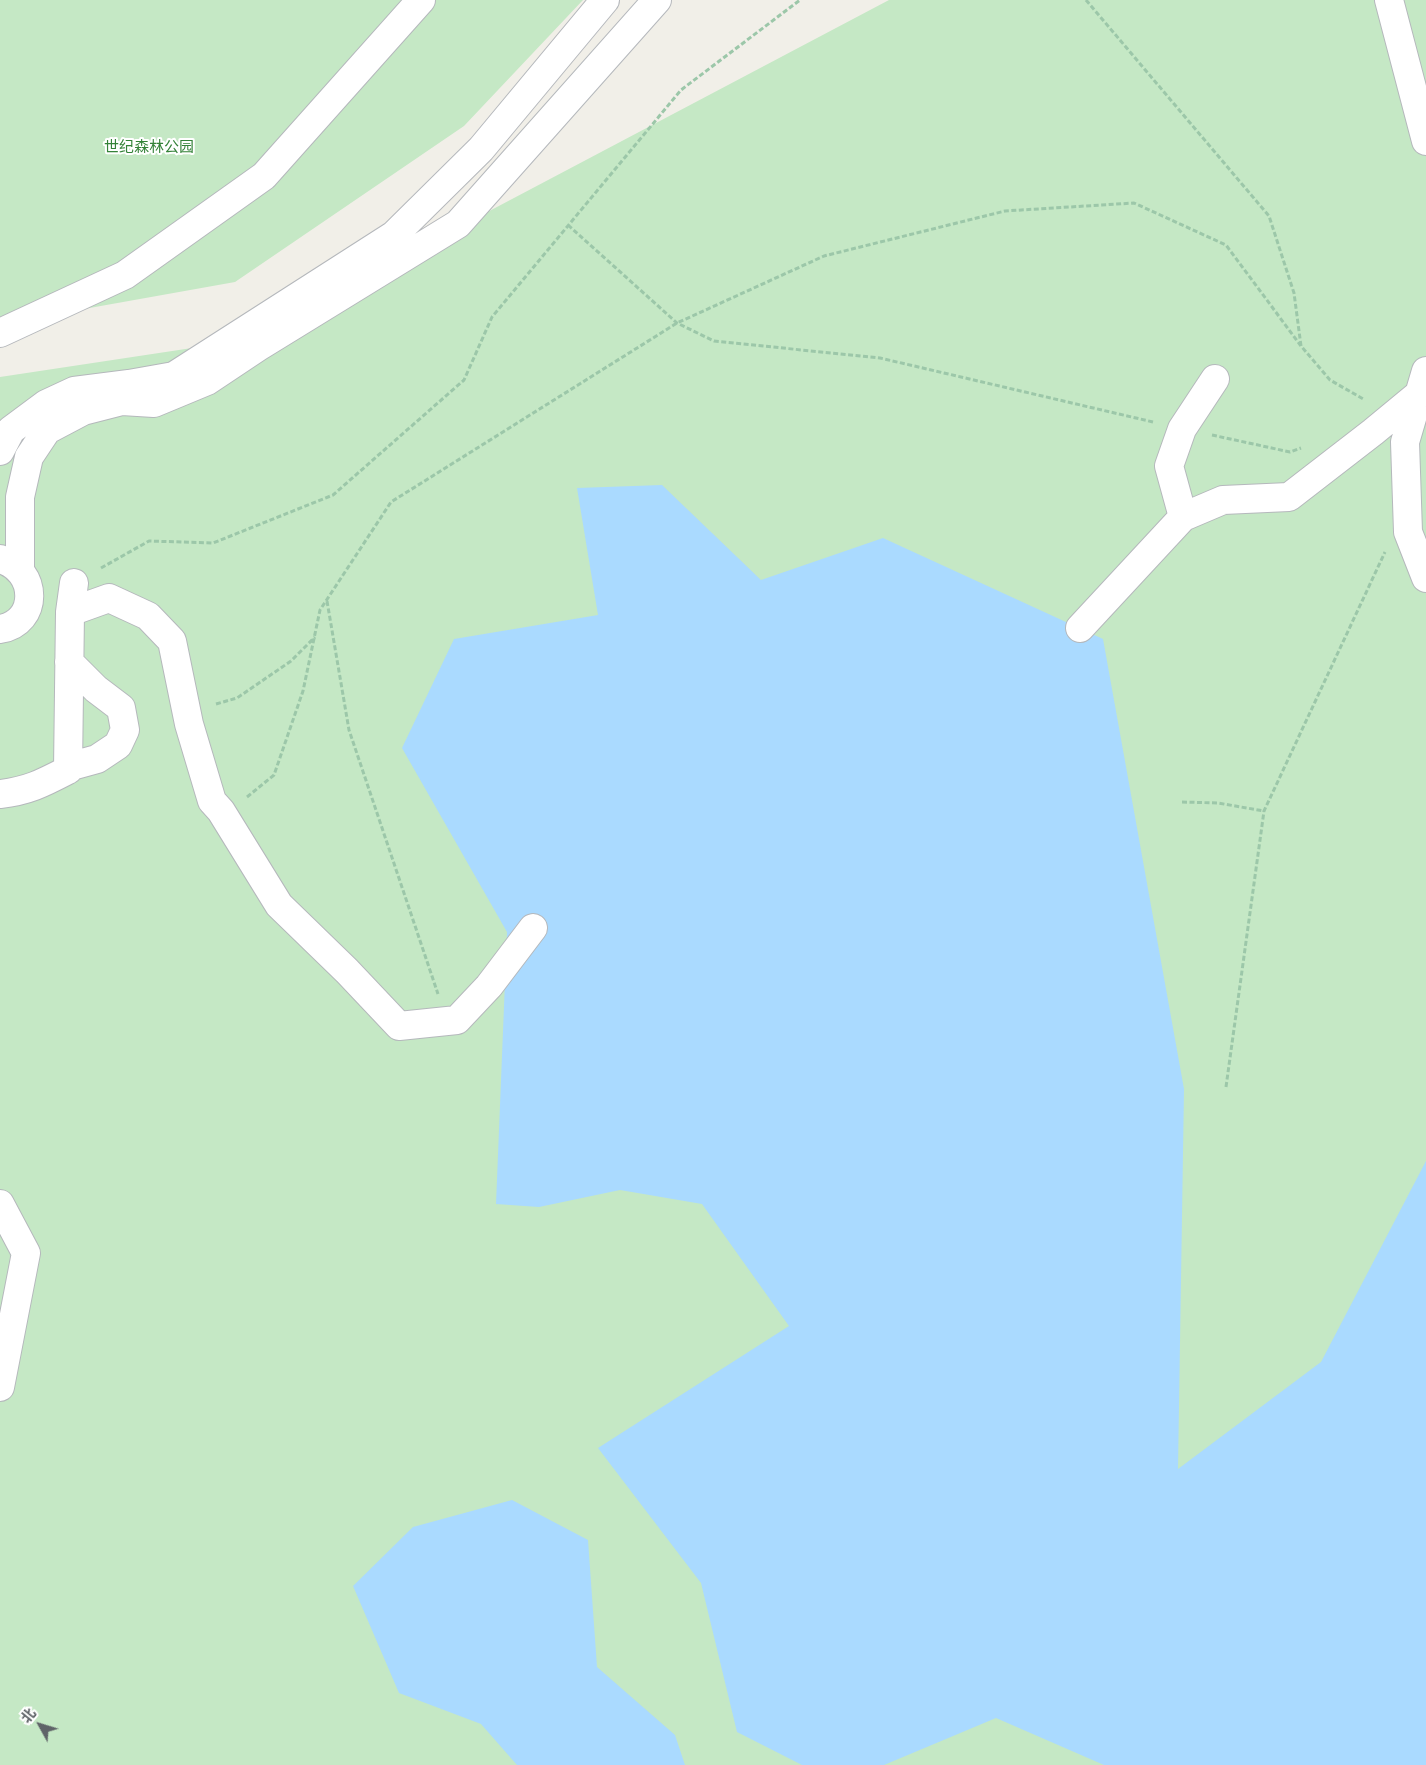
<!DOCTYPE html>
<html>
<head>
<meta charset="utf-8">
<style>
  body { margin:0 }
  #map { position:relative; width:1426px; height:1765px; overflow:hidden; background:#f1efe8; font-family:Montserrat,"Noto Sans SC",sans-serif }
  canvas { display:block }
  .north { position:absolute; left:15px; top:1700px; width:50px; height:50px; -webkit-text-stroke:4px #fff; paint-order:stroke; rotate:309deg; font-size:14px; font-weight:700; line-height:20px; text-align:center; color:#5f6368 }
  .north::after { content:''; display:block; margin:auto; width:18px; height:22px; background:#5f6368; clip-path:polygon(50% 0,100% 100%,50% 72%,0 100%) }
</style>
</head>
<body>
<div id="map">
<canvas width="1426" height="1765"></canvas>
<div class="north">北</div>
</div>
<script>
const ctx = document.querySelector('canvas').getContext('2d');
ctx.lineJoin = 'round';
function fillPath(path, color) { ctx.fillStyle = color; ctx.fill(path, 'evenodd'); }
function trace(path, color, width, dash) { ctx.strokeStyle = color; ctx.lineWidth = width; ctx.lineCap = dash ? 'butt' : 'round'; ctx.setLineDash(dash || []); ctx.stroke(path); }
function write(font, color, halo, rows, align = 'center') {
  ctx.font = font + ' Montserrat,"Noto Sans SC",sans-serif'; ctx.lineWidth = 4; ctx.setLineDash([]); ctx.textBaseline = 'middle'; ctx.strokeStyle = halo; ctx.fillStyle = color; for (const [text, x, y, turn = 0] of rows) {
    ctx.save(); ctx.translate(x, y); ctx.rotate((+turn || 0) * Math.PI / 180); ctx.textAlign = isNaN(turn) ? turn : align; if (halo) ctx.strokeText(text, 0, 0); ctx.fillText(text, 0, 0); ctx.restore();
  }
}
const green = new Path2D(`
  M0,0H583L464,126L235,282L0,324Z
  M889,0H1426V1765H0V377L245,340Z`);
const water = new Path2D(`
  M662,485L761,580L883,538L1103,639L1184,1089L1178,1469L1321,1362L1426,1161V1765H1104L996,1718L884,1765H802L737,1732L701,1583L598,1448L789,1326L702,1204L620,1190L539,1207L496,1204L507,932L402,748L454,639L598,615L577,488Z
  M512,1500L588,1540L597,1667L675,1735L685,1765H517L481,1724L399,1693L353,1586L413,1527Z`);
const path = new Path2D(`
  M1086,0L1269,216L1294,293L1301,346L1330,380L1365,400
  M568,225L677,323L714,341L880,358L1153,422
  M1212,435L1290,452L1301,448
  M101,568L149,541L213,543L333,495L464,380L492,317L681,90L800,0
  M327,601L349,730L438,994
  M216,704L237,698L291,661L315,637
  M247,797L274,775L303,691L320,610L391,502L677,323L824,256L1005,211L1134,203L1226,245L1301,346
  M1182,802L1218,803L1264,811
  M1226,1087L1264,811L1385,552`);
const minor = new Path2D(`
  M1389,0L1426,141
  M0,333L125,275L264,176L421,0
  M1426,371L1405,442L1408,532L1426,578
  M1215,379L1182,429L1169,466L1183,517L1223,500L1289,497L1373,432L1419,394
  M0,451L11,430L46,404L74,391L129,384L174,376L394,235L481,149L605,0
  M0,559C39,570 39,623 0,629
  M20,569V497L29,457L47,430L83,411L122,401L154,403L207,381L258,347L458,224L657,0
  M70,612L109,598L148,616L172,641L189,724L212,801L221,811L279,905L347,971L399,1026L457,1020L489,986L533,928
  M1080,628L1183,517
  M68,767L97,759L118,745L125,730L121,708L96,689L69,662
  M0,794C28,791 43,783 68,770L70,612L74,583
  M0,1204L26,1253L0,1387`);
const parkNames = [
  ["世纪森林公园",149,148]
];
fillPath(green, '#c5e8c5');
fillPath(water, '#aadaff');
trace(minor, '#b5b8bc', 30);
trace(path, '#9cc7a9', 3, [5, 2.5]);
trace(minor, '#fff', 28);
write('15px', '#348238', '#fff', parkNames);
</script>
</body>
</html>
